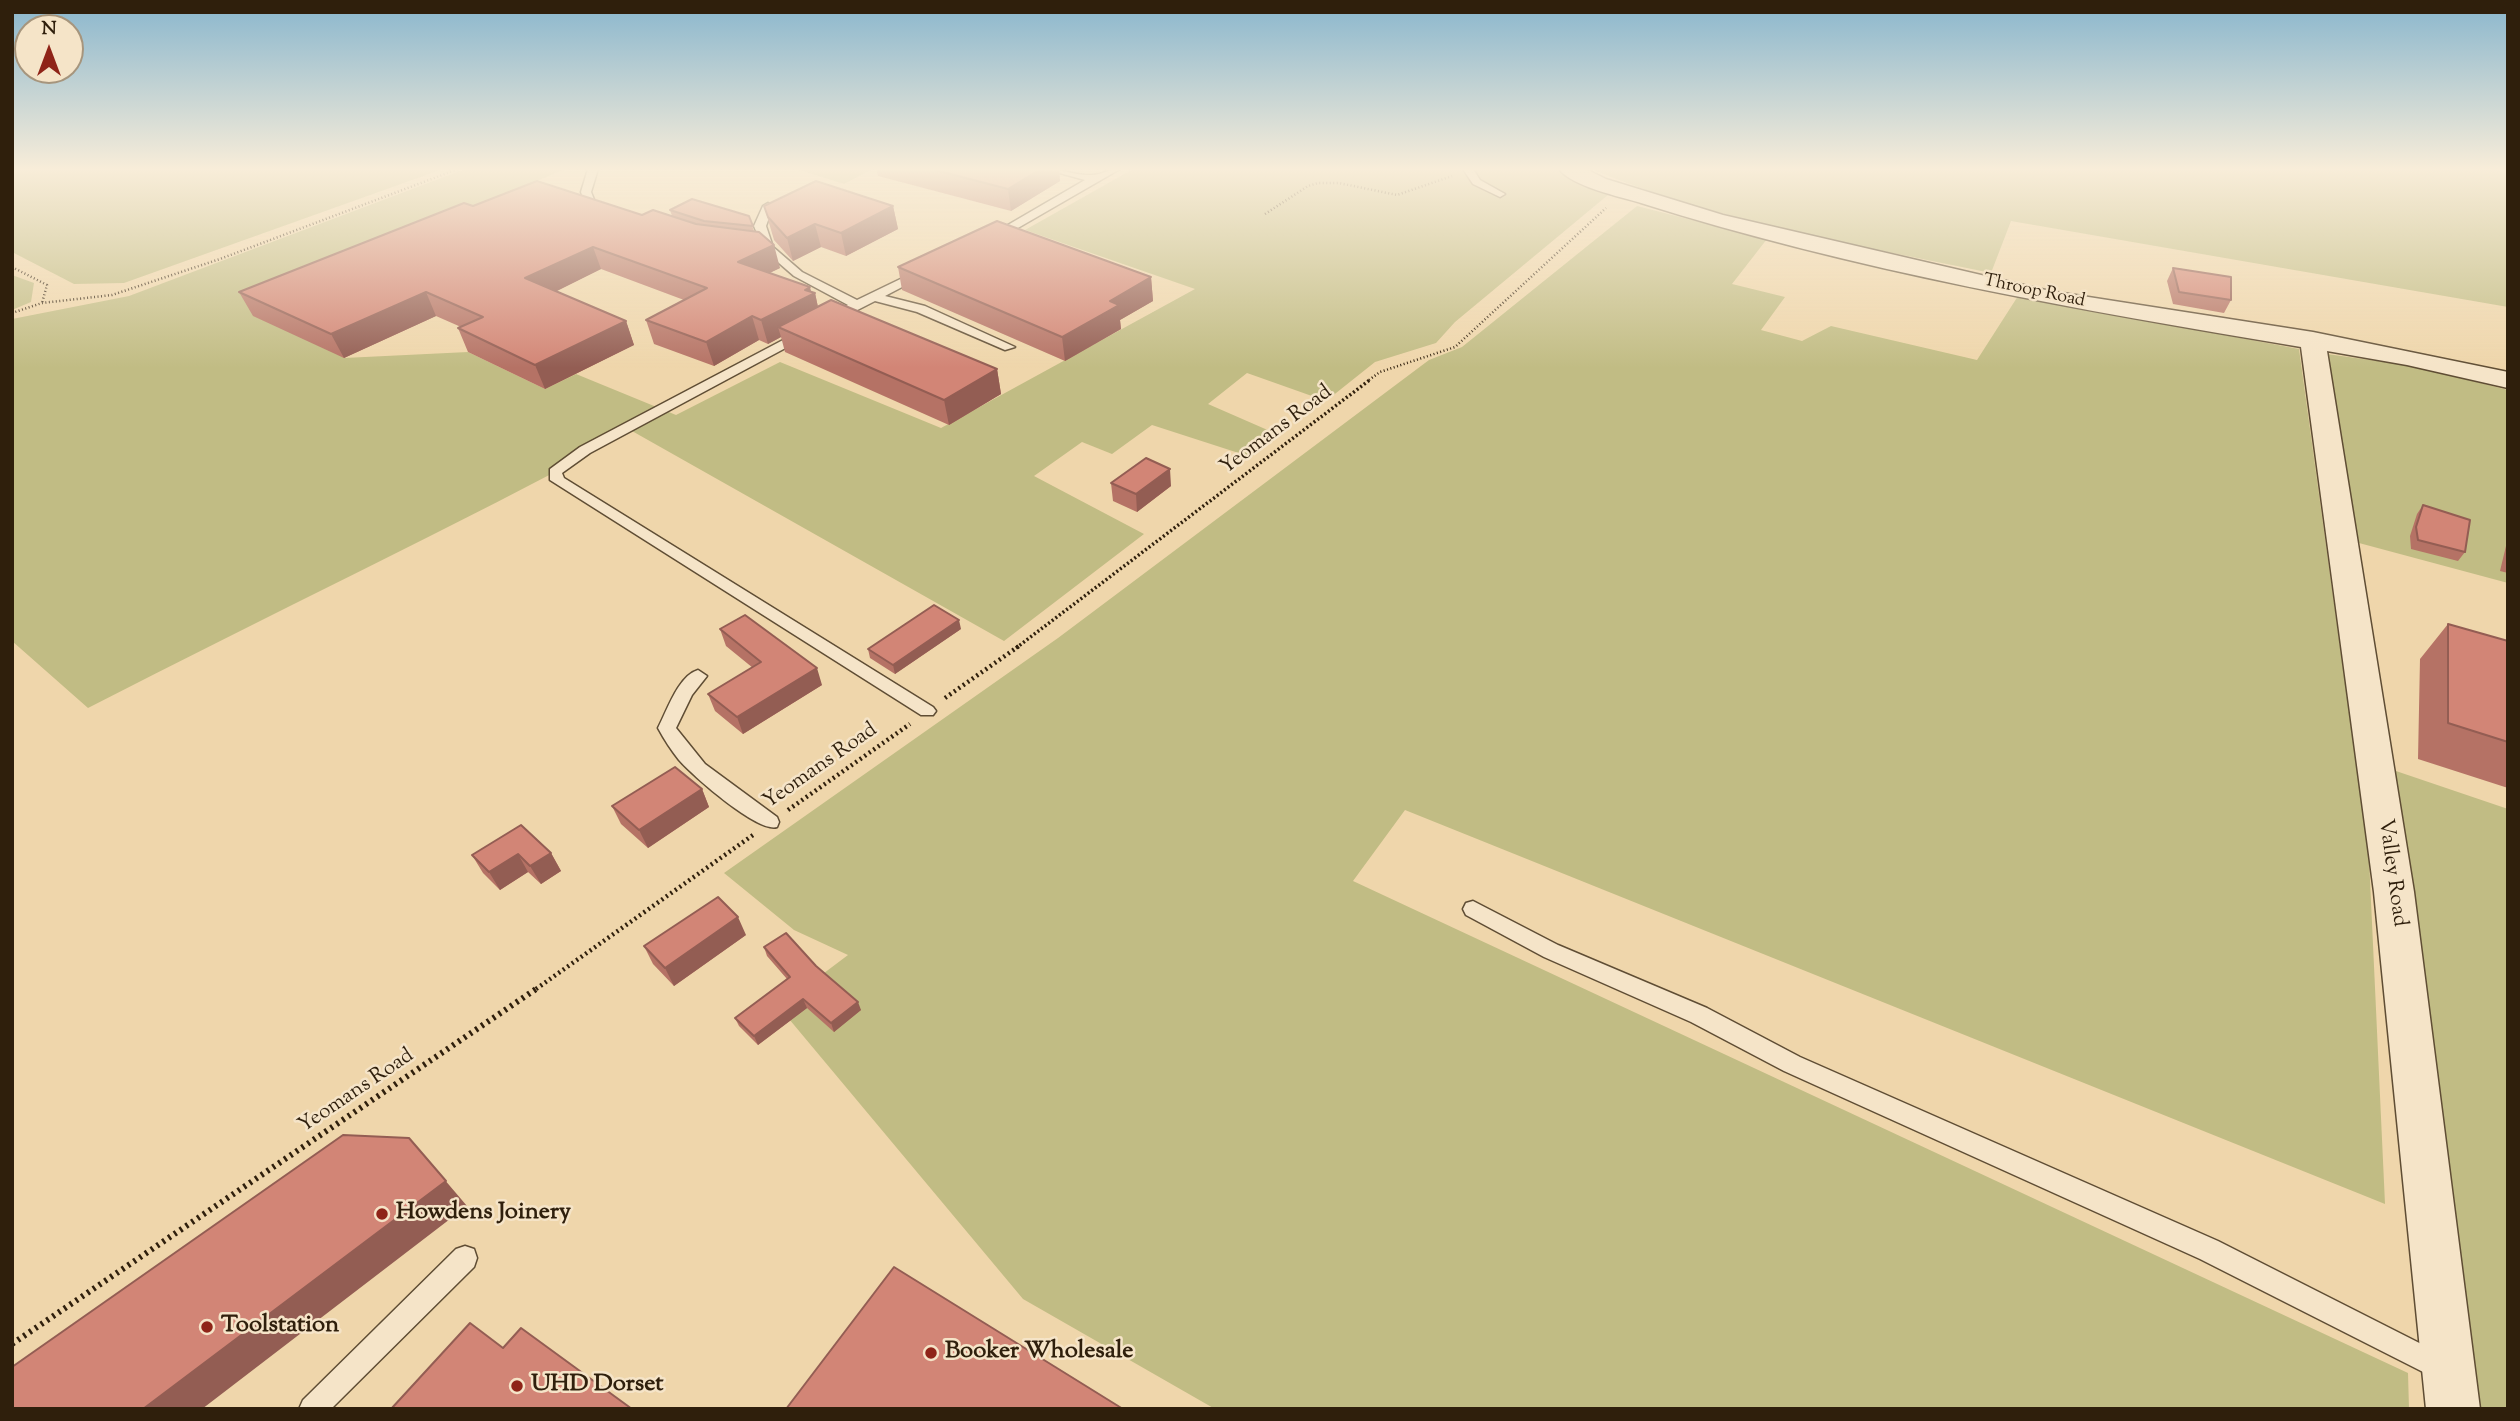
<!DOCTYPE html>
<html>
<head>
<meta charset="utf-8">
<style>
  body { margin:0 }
  #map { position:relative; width:2520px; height:1421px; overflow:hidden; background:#efd6ab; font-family:"Sorts Mill Goudy",serif }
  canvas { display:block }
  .frame { position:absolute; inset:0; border:14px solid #2f1f0c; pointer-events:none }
  .north { position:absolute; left:14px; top:14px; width:70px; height:70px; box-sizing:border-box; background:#f5e4c8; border:2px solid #a6957d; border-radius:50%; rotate:0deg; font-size:19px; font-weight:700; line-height:28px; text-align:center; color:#2f1f0c }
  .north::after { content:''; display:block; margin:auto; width:24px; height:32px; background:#8f2418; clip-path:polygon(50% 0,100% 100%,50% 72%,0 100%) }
</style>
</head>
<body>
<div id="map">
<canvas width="2520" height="1421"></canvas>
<div class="frame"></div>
<div class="north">N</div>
</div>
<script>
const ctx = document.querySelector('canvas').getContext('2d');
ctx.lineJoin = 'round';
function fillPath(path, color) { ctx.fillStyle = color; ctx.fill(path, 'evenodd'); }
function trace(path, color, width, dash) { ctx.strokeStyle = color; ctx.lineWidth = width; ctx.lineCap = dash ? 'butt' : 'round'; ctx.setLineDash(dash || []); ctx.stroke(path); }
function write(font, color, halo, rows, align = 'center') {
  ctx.font = font + ' "Sorts Mill Goudy",serif'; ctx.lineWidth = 5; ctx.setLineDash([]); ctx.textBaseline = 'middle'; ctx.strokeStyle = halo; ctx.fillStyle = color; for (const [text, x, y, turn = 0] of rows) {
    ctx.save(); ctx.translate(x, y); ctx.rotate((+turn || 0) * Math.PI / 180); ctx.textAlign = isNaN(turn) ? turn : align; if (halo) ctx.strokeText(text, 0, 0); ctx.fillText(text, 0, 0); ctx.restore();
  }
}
const green = new Path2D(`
  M12,169H443L124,283L74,284L12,252Z
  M465,169H566L522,187L344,358L468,352L545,389L576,374L676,415L780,362L941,428L1195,289L1025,230L1133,169H1555L1608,195L1455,322L1436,343L1375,362L1326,401L1247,373L1208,404L1279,435L1251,457L1152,425L1112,454L1082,442L1034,476L1144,534L1004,641L632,431C453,528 268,615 88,708L12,641V319L129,296Z
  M796,169H873L844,184Z
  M1591,169H2508V307L2011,221L1991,273C1857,245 1718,222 1591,169Z
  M1637,206L1767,239L1732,284L1785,297L1761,330L1802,341L1831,326L1977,360L2018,296L2299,349L2369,858L2385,1204L1405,810L1353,881L2408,1373L2409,1409H1215L1023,1299L779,1007L848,955L794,930L724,873L1058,638L1429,360L1462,347Z
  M12,275L34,283L31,302L12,310Z
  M2327,354L2413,366L2508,390V583L2359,543Z
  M2393,770L2508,809V1409H2477Z`);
const pathFar3 = new Path2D(`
  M1265,214L1308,186L1318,183H1339L1397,195L1452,176
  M12,267L47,285L42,303
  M12,313L42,303L112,295L220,259L458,169
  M1369,380L1380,372L1455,347L1606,208`);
const pathFar2 = new Path2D(`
  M1016,648L1371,379`);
const pathFar1 = new Path2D(`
  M945,698L1019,646
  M788,810L910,724
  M536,989L753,835`);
const path = new Path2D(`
  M12,1344L539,987`);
const service = new Path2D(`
  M588,169H598L591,192L595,202L610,206V210L585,204L581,192Z
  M1045,169C1061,169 1078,176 1092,175C1101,175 1109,169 1120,169L997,240H989V236L1085,180Z
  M1463,169H1473L1480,180L1505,194L1500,197L1473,184Z
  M768,203L773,206L766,226L773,247L802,272L857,300L917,271H925V275L885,296L925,306L1015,347L1005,350L917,312L875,301L834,322H826V316L848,305L794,276L764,250L754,226L763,206Z
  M802,330L806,331V337L590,453L562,473L564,478L933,707L936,711L933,715H921L550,480V469L580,447Z
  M698,670L707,676L692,695L676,728L705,764L777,817L779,822L777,827C758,833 693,776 679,760C671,750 664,739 658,728C667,711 678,676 698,670Z
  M1473,901L1558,945L1707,1008L1800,1057L2218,1241L2449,1358L2453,1367L2449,1376L2440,1380L2431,1376L2200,1259L1784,1071L1691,1022L1544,957L1466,915L1463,909L1466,903Z
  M465,1246L474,1249L477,1258L474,1267L331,1409H299L303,1400L456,1249Z`);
const minor = new Path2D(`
  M1559,169H1586L1606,179L1723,215L2050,291L2313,332L2508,372V388L2407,365L2327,351L2414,892L2480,1409H2426L2374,892L2301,347C2079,310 1856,271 1641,203C1621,197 1571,186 1559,169Z`);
const wall = new Path2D(`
  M876,169H1059L1060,181L1011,211L878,176Z
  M473,206L642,215L672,216L670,210L749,216L754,231L780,268L769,273L815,293L818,307L997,369L1001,394L949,425L785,352L781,337L768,344L759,340L714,366L654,344L646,320L684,300L601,269L556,291L626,321L634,345L545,389L468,352L458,328L461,327L436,316L344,358L253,316L239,292Z
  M764,206H893L898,229L846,256L821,247L793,261L774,240Z
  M898,267L1151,277L1153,301L1120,320L1121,329L1065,361L902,290Z
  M2173,268L2231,300L2224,313L2173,304L2167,281Z
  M1111,483L1171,486L1137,512L1113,501Z
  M2423,505L2465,552L2458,561L2411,549L2410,536L2417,514Z
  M2508,544V573L2500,571L2506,546Z
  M2448,624L2508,641V788L2418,759L2420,659Z
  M720,629L822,685L743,734L715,711L708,694L753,668L726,646Z
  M961,629L895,674L870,658L868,649Z
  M702,789L709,807L648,848L621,824L612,806Z
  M551,853L561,871L541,884L528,872L500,890L483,873L472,855Z
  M746,935L674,986L653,964L644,946Z
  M764,947L816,966L861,1010L834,1032L807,1008L758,1045L739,1026L735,1018L787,979L767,956Z`);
const shadedWall = new Path2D(`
  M1041,169H1059L1060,181L1011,211L1008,189Z
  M893,206L898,229L846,256L841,233Z
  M815,224L821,247L793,261L787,238Z
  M774,245L780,268L745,285L738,262Z
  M593,247L601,269L535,302L525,278Z
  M1151,277L1153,301L1120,320L1121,329L1065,361L1062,337L1110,301Z
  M810,287L812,295L815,293L820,317L778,327L781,337L768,344L761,320Z
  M426,292L436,316L344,358L331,334Z
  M752,316L759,340L714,366L706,342Z
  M626,321L634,345L545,389L535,365Z
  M997,369L1001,394L949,425L944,400Z
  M1170,469L1171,486L1137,512L1136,494Z
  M959,620L961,629L895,674L893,665Z
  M817,668L822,685L743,734L737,717Z
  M702,789L709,807L648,848L639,830Z
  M551,853L561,871L541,884L530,866Z
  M518,854L528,872L500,890L489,872Z
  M738,917L746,935L674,986L665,968Z
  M803,999L807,1008L758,1045L754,1036Z
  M858,1002L861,1010L834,1032L831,1023Z
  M409,1138L467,1206L202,1409H143Z`);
const building = new Path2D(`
  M931,169H1041L1008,189Z
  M537,181L642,215L653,210L696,224L759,232L774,245L738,262L810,287L805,290L815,293L761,320L752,316L706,342L646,320L707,288L593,247L525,278L626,321L535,365L458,328L483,317L426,292L331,334L239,292L464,203L473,206Z
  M816,181L893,206L841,233L815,224L787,238L768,217L764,206Z
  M692,199L749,216L753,226L704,221L670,210Z
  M997,221L1151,277L1110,301L1119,305L1062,337L898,267Z
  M2173,268L2231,277V300L2179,292Z
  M831,300L997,369L944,400L778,327Z
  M1146,458L1170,469L1136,494L1111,483Z
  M2423,505L2470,520L2465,552L2418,540L2416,527Z
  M934,605L959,620L893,665L868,649Z
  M745,615L817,668L737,717L708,694L761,662L720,629Z
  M2448,624L2508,641V742L2448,723Z
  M675,767L702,789L639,830L612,806Z
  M521,825L551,853L530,866L518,854L489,872L472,855Z
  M718,897L738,917L665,968L644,946Z
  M786,933L816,966L858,1002L831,1023L803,999L754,1036L735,1018L790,977L764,947Z
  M343,1135L409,1138L446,1181L143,1409H12V1367Z
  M894,1267L1123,1409H786Z
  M470,1323L503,1348L521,1328L632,1409H391Z`);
const markers = [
  [382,1214,7,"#8f2418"],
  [207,1327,7,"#8f2418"],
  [931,1353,7,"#8f2418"],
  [517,1386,7,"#8f2418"]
];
const farStreetnames = [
  ["Throop Road",2034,292,12]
];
const streetNames = [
  ["Yeomans Road",1277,431,-37],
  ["Yeomans Road",821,767,-35],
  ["Valley Road",2391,873,82],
  ["Yeomans Road",357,1092,-34]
];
const nearPoinames = [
  ["Howdens Joinery",396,1214],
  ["Toolstation",221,1327],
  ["Booker Wholesale",945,1353],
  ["UHD Dorset",531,1386]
];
fillPath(green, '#c1bc84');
trace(service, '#5f4d34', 3);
trace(minor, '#5f4d34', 3);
trace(pathFar3, '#2f1f0c', 2.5, [1, 2.5]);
trace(pathFar2, '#2f1f0c', 3.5, [2, 2.5]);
trace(pathFar1, '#2f1f0c', 4.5, [2, 3.5]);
trace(path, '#2f1f0c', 6, [2.5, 4.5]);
fillPath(service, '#f5e4c8');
fillPath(minor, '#f5e4c8');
fillPath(wall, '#b57265');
fillPath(shadedWall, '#935d53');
fillPath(building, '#d28576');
trace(building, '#935d53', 2);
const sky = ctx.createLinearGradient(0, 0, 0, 368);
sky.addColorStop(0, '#89b6cd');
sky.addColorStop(0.46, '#f8edd9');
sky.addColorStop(1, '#f8edd900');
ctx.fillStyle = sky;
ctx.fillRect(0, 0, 2520, 368);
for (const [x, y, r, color] of markers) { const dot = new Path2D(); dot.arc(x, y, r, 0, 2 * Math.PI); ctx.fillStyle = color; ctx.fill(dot); trace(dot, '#f5e4c8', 2.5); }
write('18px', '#2f1f0c', '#f5e4c8', farStreetnames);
write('21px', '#2f1f0c', '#f5e4c8', streetNames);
write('bold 24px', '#2f1f0c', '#f5e4c8', nearPoinames, 'left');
</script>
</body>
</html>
